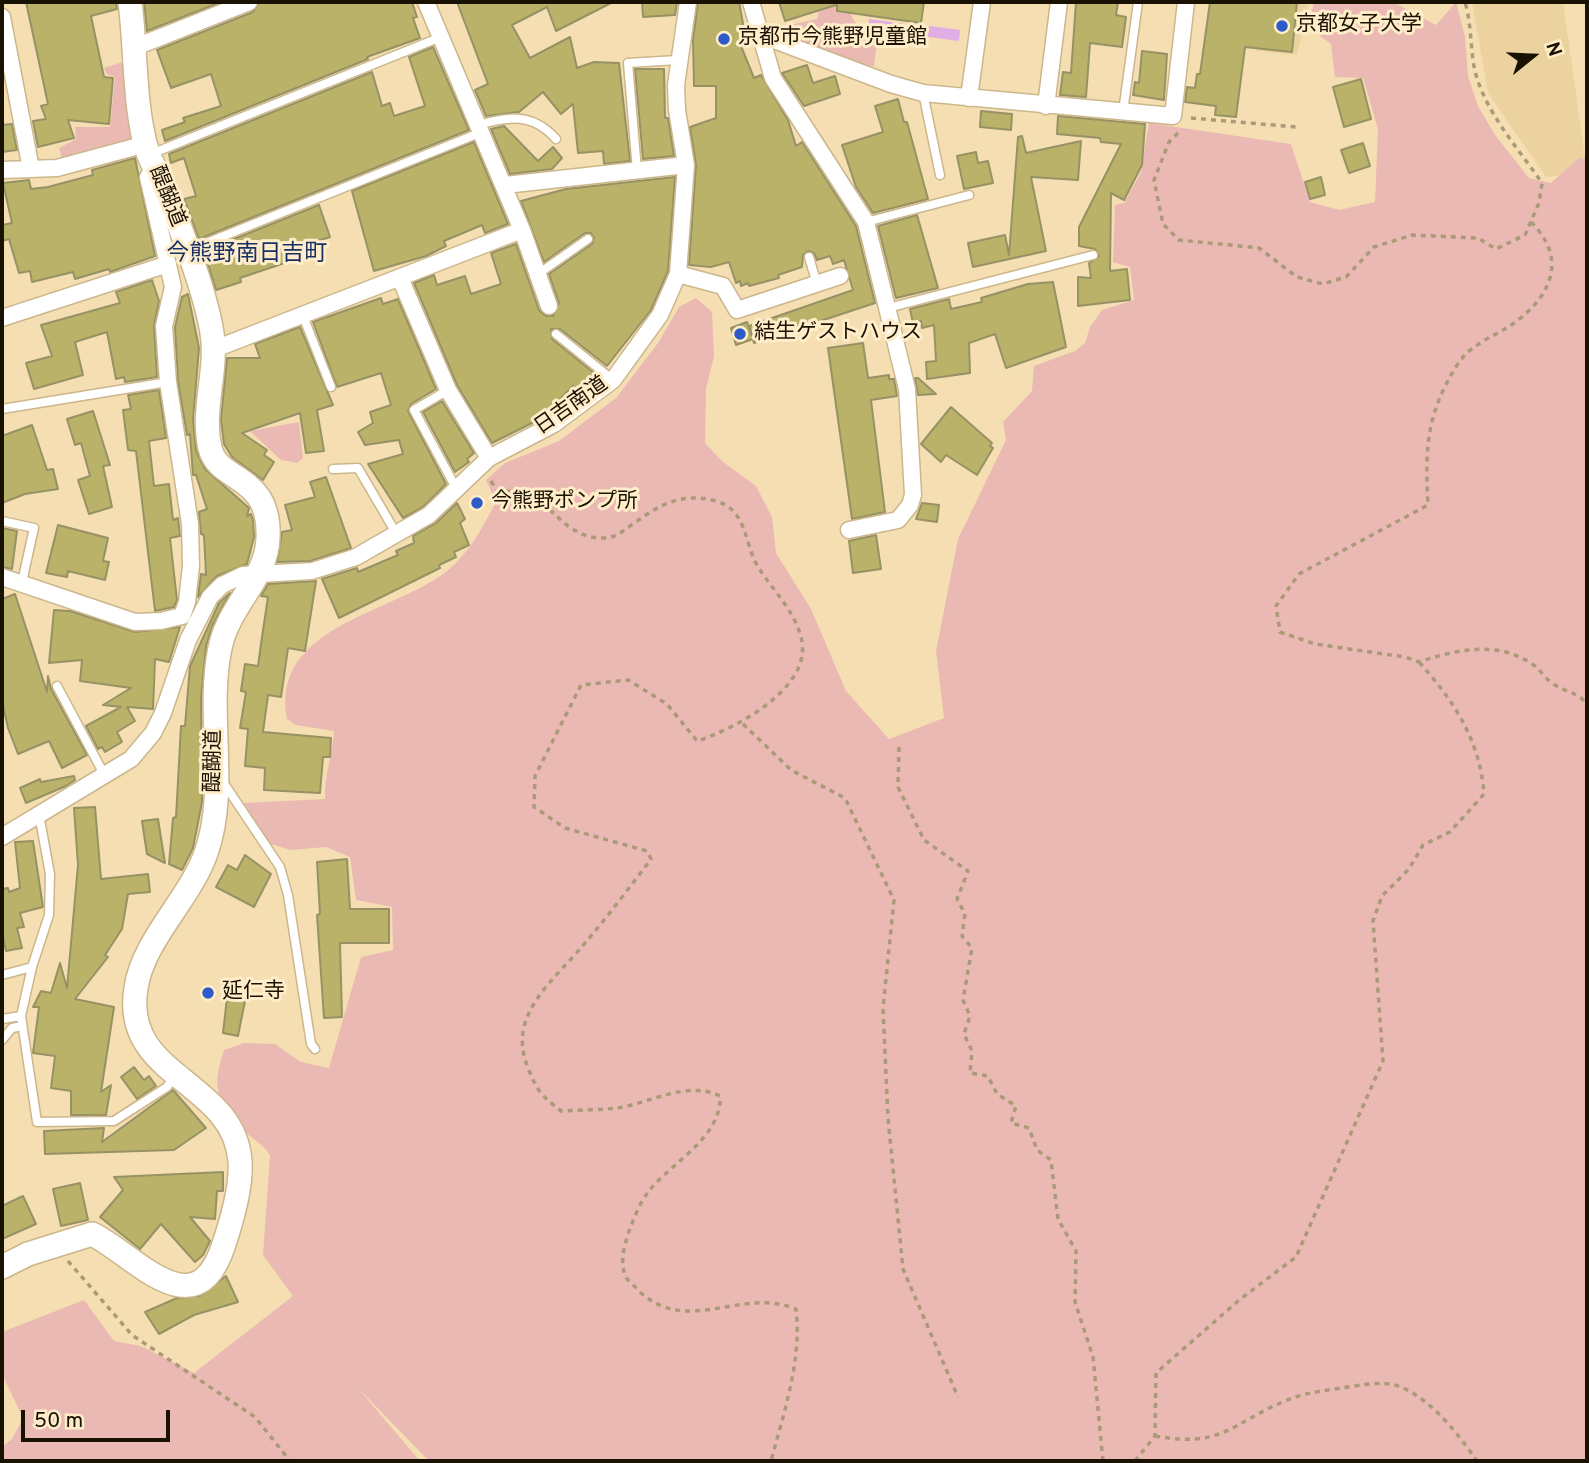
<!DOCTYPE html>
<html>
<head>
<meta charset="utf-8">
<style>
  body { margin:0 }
  #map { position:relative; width:1589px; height:1463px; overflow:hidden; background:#f5dfb2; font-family:Overpass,sans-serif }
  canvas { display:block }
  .frame { position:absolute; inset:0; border:4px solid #191102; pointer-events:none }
  .north { position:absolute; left:1498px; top:21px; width:70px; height:70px; -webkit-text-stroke:5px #ffecc9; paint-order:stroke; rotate:72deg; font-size:19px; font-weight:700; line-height:28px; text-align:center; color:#191102 }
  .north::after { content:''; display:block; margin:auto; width:24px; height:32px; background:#191102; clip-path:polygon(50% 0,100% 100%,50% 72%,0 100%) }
  .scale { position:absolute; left:21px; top:1410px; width:149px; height:32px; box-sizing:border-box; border:4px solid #191102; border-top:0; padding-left:9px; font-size:21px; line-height:24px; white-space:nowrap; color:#191102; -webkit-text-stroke:5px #ffecc9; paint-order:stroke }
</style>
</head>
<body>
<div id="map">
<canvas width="1589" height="1463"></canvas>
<div class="frame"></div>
<div class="north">N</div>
<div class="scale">50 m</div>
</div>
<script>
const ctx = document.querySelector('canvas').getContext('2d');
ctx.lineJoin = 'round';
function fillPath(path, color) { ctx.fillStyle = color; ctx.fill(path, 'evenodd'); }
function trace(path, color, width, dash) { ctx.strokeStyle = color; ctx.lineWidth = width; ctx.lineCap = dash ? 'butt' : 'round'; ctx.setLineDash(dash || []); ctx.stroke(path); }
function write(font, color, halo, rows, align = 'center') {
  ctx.font = font + ' Overpass,"Noto Sans JP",sans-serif'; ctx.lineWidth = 6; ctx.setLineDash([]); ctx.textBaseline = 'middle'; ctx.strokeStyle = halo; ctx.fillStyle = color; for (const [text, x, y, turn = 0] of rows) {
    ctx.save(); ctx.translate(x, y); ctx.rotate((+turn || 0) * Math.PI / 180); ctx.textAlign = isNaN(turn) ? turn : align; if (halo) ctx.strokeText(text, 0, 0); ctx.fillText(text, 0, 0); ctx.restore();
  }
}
const built = new Path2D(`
  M1263,2H1309L1297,55L1256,51Z
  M1472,2H1563L1587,171L1546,177L1488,93Z`);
const green = new Path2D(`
  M821,2H846C852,21 859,30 877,40L874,66L851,64L789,34L790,25L817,19Z
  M1314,2H1393L1436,25L1456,2L1465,37L1468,76L1478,106L1495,135L1529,178L1551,183L1579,158L1587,159V1461H429L357,1387L420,1461H2V1447L12,1439L23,1418L2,1374V1332L84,1300L114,1341L141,1346L194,1373L293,1296L263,1255L270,1155C262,1142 248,1137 238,1125C214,1096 213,1083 224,1050L244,1043L275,1044L301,1062L329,1068L361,957L393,950L392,907L356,900L350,857L326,847L290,850L268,843L244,803L325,799C324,774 333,755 334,731L296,725L287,719C270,625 393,614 447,571C470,552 482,528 496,502L486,480L505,463L559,441L616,398L658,343L679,307L696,298L712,312L714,356L706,389L705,443L723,462L756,486L772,517L776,553L811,609L846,691L889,739L944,718L936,651L958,539L1006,440L1003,422L1032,391L1034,366L1075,351L1085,343L1090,327L1102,310L1134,300L1130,267L1113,262L1115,205L1124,203L1141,172L1149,123L1291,144L1310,202L1339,210L1375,202L1378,129L1363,78L1335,77L1331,44L1308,27Z
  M126,61L136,141L62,158L59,148L76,139L75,127H110L115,77L107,74L104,68Z
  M299,422L303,458L297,463L281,460L250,431Z`);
const water = new Path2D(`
  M869,19L905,24L904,35L868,30Z
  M922,25L960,30L959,41L921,36Z`);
const building = new Path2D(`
  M26,2H116L117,9L91,16L104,77L113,78L109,124L68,120L74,138L38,147L33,121L46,119L41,106L48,104Z
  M144,2H221L147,31Z
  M259,2H412L417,17L413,18L420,38L367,57L368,59L165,141L162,130L185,122L183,118L221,106L211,74L171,88L157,50L253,12Z
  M457,2H613L556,31L547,7L512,25L530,58L570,37L577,68L594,62L619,63L630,161L604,164L603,151L578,153L573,104L561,114L543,92L519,112L486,116L475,90L488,84Z
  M642,2H677L675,15L643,17Z
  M698,2H739L747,45L741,46L754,78L761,75L788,120L796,146L802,142L856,226L875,303L754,343L749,326L853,290L844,260L833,264L830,256L817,260L814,253L808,251L803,255L802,267L778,275L779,278L749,286L748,283L741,286L740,281L736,283L729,262L711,267L689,265L696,165L690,127L716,118V86H694L693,40Z
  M779,2H835L836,5L785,21Z
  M837,2H924L921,23L837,11Z
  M1076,2H1118L1116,15L1126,17L1122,47L1090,43L1086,97L1060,95L1063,72L1071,73Z
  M1210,2H1297L1292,52L1245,47L1236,117L1215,115L1216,106L1185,102L1187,87L1195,88L1197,74H1200Z
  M433,47L469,130L199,239L184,199L196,196L184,158L171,163L169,154L372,72L382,106L390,103L394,116L425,106L409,57Z
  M1142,51L1167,54L1164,100L1133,95L1135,82L1139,83Z
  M807,65L813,83L835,76L840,94L804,106L782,73Z
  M635,69H664L665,118H668L674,156L643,159Z
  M1361,79L1371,119L1344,127L1333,87Z
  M898,99L904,122H907L928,199L873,213L856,187L842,145L883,132L875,106Z
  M981,111L1012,114L1011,130L980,127Z
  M1058,116L1145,124L1142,165L1124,200L1111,193L1110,271L1127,269L1130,300L1078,306V277L1091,278L1089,263L1099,256L1095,249L1079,246V227L1121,144L1101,142L1100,138L1057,134Z
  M12,124L17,150L2,152V125Z
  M504,126L538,161L553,147L562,158L552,169L510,174L491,129Z
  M1022,136L1026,153L1081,141L1078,180L1031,177L1046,251L973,267L968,243L1005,235L1009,255L1018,137Z
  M474,142L508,224L485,233L482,225L444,241L446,246L426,256L374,271L352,191Z
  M1363,143L1370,166L1349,173L1341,150Z
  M976,152L978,163L988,161L993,183L964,189L957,156Z
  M135,158L155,256L110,272L109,269L75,279L73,272L32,282L30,271L19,273L9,239L2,241V225L12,223L3,183L29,180L31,189L48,187L93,175L92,170Z
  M675,177L668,271L651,310L607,366L560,329H551L552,339L594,373L579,391L573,386L549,410L550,414L492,443L457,385L414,283L434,275L437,285L465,276L471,294L501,284L491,253L516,244L539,310L546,316H553L559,303L549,274L592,244L594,238L591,233H585L544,262L521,201L566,189Z
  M1321,177L1325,195L1310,199L1305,182Z
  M319,205L330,237L302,246L305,256L240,278L241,282L216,290L204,251Z
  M917,215L938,288L896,298L878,226Z
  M152,280L159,301L154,326L157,377L125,382L124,377L116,379L107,332L75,342L83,375L34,389L26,363L52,356L41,325L120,303L116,292Z
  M1053,282L1066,347L1006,368L995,334L969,343L970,373L927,379L926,362L936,361L934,325L922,328L921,321L913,323L910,309L949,299L951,309L982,302L981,298L1028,284Z
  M188,294L199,348L193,419L196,451L205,469L249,508L247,516L251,514L253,520L254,537L247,564L217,576L198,597L201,574L206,575L204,535L201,534L199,512L207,509L196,475H193L190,434L187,435L178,381L175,327L182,297Z
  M381,298L383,304L398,299L436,389L411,404L408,411L446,484L423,507L403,518L368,464L403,454L399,440L365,445L358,432L373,423L370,412L391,405L381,373L337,387L313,322Z
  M747,322L753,339L736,345L731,328Z
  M300,327L333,405L317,410L324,451L306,453L300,413L242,433L267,450L264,455L274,462L263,480L232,457L224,444L221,420L227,358H260L255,344Z
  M863,343L868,378L889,375V379H894L897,396L871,400L885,512L852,519L828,348Z
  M915,378H918L936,394L918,395Z
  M159,390L166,438L149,441L154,486L169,484L173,520L178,518L180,536L170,538L177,600L174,607L155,611L136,451L128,450L123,410L131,409L128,395Z
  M442,401L474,453L467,459L469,462L455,472L423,412Z
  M951,407L992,443L990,446L993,448L977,475L946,455L941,462L921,444Z
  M93,411L110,465L103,466L112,507L89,514L78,480L90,476L81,443L75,445L67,419Z
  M32,425L47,470L53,469L58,489L25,494L2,503V436Z
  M326,477L351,548L310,561L277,562L282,532L292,530L285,505L315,497L310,482Z
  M457,503L465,519L460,523L469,545L454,552L456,557L439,565L440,568L339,618L322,579L357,568L358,572L398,555L396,551L414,543L413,536L436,523Z
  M922,503L939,505L937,522L916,519Z
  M58,525L108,538L103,561L109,562L105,580L68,571L67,577L46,573Z
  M2,528L17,531L12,569L2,567Z
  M876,535L881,569L853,573L849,541Z
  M316,581L305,651L288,648L281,697L268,695L263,732L331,738L330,757H323L320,793L264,790L265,768L245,766L248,729L240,728L246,692L241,691L245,664L258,666L262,637L268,597L261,596L268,584Z
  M230,593L212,626L206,646L201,698L202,802L193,848L182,870L169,864L173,818L176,817L181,726H185L190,666L219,603Z
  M15,594L47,692L48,676L51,689L87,755L62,768L49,741L18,754L8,728L2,701V599Z
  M54,610L70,611L135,632L180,627L169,662L155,659L153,709L127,707L135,721L117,732L122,742L105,752L102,747L98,749L86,726L121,707L103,705L131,688L80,681L82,660L49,663Z
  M74,776L75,780L66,786L26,803L20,788L40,779L41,782Z
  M95,807L101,879L148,874L150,892L128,894L122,929L105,955L108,957L75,999L114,1007L101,1092L111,1085L106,1115H71V1091L51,1088L55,1056L33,1053L39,1007H33L41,991L51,993L60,963L67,988L78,865L74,808Z
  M158,819L165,863L147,854L142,821Z
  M33,841L43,907L20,913L24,927L17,928L22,948L6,951L2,933V889L8,888L9,892L20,888L15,842Z
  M245,855L271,874L254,907L216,887L228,865L237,870Z
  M347,859L350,909H389V943H340L342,1017L324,1018L317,915L320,914L317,862Z
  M228,989L247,991L238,1036L223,1033Z
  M134,1067L144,1080L149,1076L156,1086L137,1099L121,1077Z
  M173,1090L206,1128L174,1150L45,1154L44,1131L104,1128L102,1142Z
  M223,1172V1191H217L215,1219L190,1217L210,1241L203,1255L195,1262L161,1224L140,1249L100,1217L123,1190L114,1177Z
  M80,1183L88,1220L61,1226L53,1189Z
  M23,1196L36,1224L2,1239V1206Z
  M226,1276L238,1302L194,1315L159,1334L145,1312L177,1298L200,1296Z`);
const path = new Path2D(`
  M1191,118L1296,127
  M1178,133L1169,142L1154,180L1163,224L1179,240L1259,248L1297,277L1323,284L1346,277L1374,247L1412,235L1478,238L1496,249L1525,235L1539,203L1542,183C1518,148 1485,112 1475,71C1470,49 1472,26 1465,2
  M1531,222C1566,257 1554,292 1517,321C1497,336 1472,342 1457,365C1426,415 1425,448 1428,505L1299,574L1276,606L1280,632L1315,644L1405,657L1419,662C1458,649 1499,640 1535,666C1542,672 1547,681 1555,685C1568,693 1577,692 1587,704
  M491,481L497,491C506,492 515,490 524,493C555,504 565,540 606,538C617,537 624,530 633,524C660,504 682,492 716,501C747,510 744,542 757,565C772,590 793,608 801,637C815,687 735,729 697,741L667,704L628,680L581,685L535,776L534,807L565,828L647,851L651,859C630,887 608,916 585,943C556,979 507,1013 527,1065C536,1089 540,1095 561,1111C579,1110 599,1110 617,1108C651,1103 687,1080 720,1096C722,1137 672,1162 649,1191C640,1202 633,1220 628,1234C624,1248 620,1261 625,1275C627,1281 635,1286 639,1291C688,1337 741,1286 796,1309C802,1360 784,1412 771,1461
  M743,724L791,770L845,798L894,900L883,1008L888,1118L903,1269L958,1397
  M899,747L898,787L924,840L968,871L957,899L965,914L962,936L972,948L963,1000L970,1016L964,1034L972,1051L970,1073L988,1076L997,1094L1016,1106L1011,1123L1029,1128L1037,1150L1051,1160L1058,1219L1076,1251L1075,1302L1093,1357L1103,1461
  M68,1261L132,1335L255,1417L290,1461
  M1155,1436C1223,1448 1228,1425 1285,1401C1303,1393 1322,1391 1342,1388C1360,1385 1384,1380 1401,1387C1433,1401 1458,1434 1477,1461
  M1135,1461L1155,1436L1156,1373L1238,1301L1296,1257L1383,1061L1373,921L1382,896L1409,869L1423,845L1450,832L1484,794C1480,740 1454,701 1419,662`);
const service = new Path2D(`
  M923,93L940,175
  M1123,112L1138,2
  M479,125C509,116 533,113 556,139
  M151,154L441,37
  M637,171L628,63L678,60
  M866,222L969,195
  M189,250L482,132
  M809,257L817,284
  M538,274L588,239
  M888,308L1093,255
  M303,316L331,387
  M556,334L613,380
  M448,390L414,410L456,488
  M2,409L168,382
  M333,469L358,468L396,533
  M2,521L34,528L22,582
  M57,686L105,776
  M221,779L280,867L288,895L311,1044L315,1049
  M39,814L50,874L49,915L32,967L21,1016L37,1122L114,1121L167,1087L174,1077
  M2,975L32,967
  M2,1019L21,1016
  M2,1040L12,1028L22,1026`);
const minor = new Path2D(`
  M751,2L773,78L866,222L907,389L913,495L910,505L898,520L849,530
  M2,17L31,169
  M761,35L891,84L923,93L1173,116L1186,2
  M133,48L249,2
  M969,98L982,2
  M1046,106L1059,2
  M2,170L57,168L146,144
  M505,185L686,165
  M522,230L549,306
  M678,274L723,286L737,310L840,276
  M400,278L448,390L489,458
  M2,318L168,264
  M212,350L522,230L426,2
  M2,577L135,622L161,621L182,616L187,602L191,566L190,524L168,382L164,326L173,287L148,177L154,167
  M2,837L131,759L153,733L163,713L188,640L210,597L222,585L243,575L312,571L356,557L429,515L489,458L554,424L613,380L660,315L678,274L686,165L677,110L676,85L688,2`);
const secondary = new Path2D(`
  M2,1267L28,1254L92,1234C134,1254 196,1333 224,1244C232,1220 242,1187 240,1161C234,1080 121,1078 136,988C143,940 190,899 206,853C229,788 206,714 220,648C229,604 267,579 268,538C271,473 218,483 210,448C201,410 218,371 212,333C206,293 180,227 165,188C160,176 152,165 148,153C134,112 136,47 130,2`);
const markers = [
  [1282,26,7,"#2d5bca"],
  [724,39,7,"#2d5bca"],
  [740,334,7,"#2d5bca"],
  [477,503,7,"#2d5bca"],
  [208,993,7,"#2d5bca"]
];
const poiNames = [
  ["京都女子大学",1296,26],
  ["京都市今熊野児童館",738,39],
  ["結生ゲストハウス",754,334],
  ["今熊野ポンプ所",491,503],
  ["延仁寺",222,993]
];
const streetNames = [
  ["醍醐道",166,197,68],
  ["日吉南道",572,407,-35],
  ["醍醐道",215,761,-89]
];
const neighbourhoodNames = [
  ["今熊野南日吉町",247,255]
];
fillPath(built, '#ecd29f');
fillPath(green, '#eab9b4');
fillPath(water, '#e1ade5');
fillPath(building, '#b9b268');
trace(building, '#969265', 2);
trace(service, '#ccb68b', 11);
trace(minor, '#ccb68b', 19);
trace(secondary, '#ccb68b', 26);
trace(path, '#ab9a77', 3.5, [5, 5]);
trace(service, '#fff', 8);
trace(minor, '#fff', 16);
trace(secondary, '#fff', 23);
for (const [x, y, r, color] of markers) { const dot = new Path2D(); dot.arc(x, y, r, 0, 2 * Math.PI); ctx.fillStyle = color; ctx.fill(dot); trace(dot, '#ffecc9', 2.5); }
write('21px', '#191102', '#ffecc9', poiNames, 'left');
write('21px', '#191102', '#ffecc9', streetNames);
write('23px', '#193066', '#ffecc9', neighbourhoodNames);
</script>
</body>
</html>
